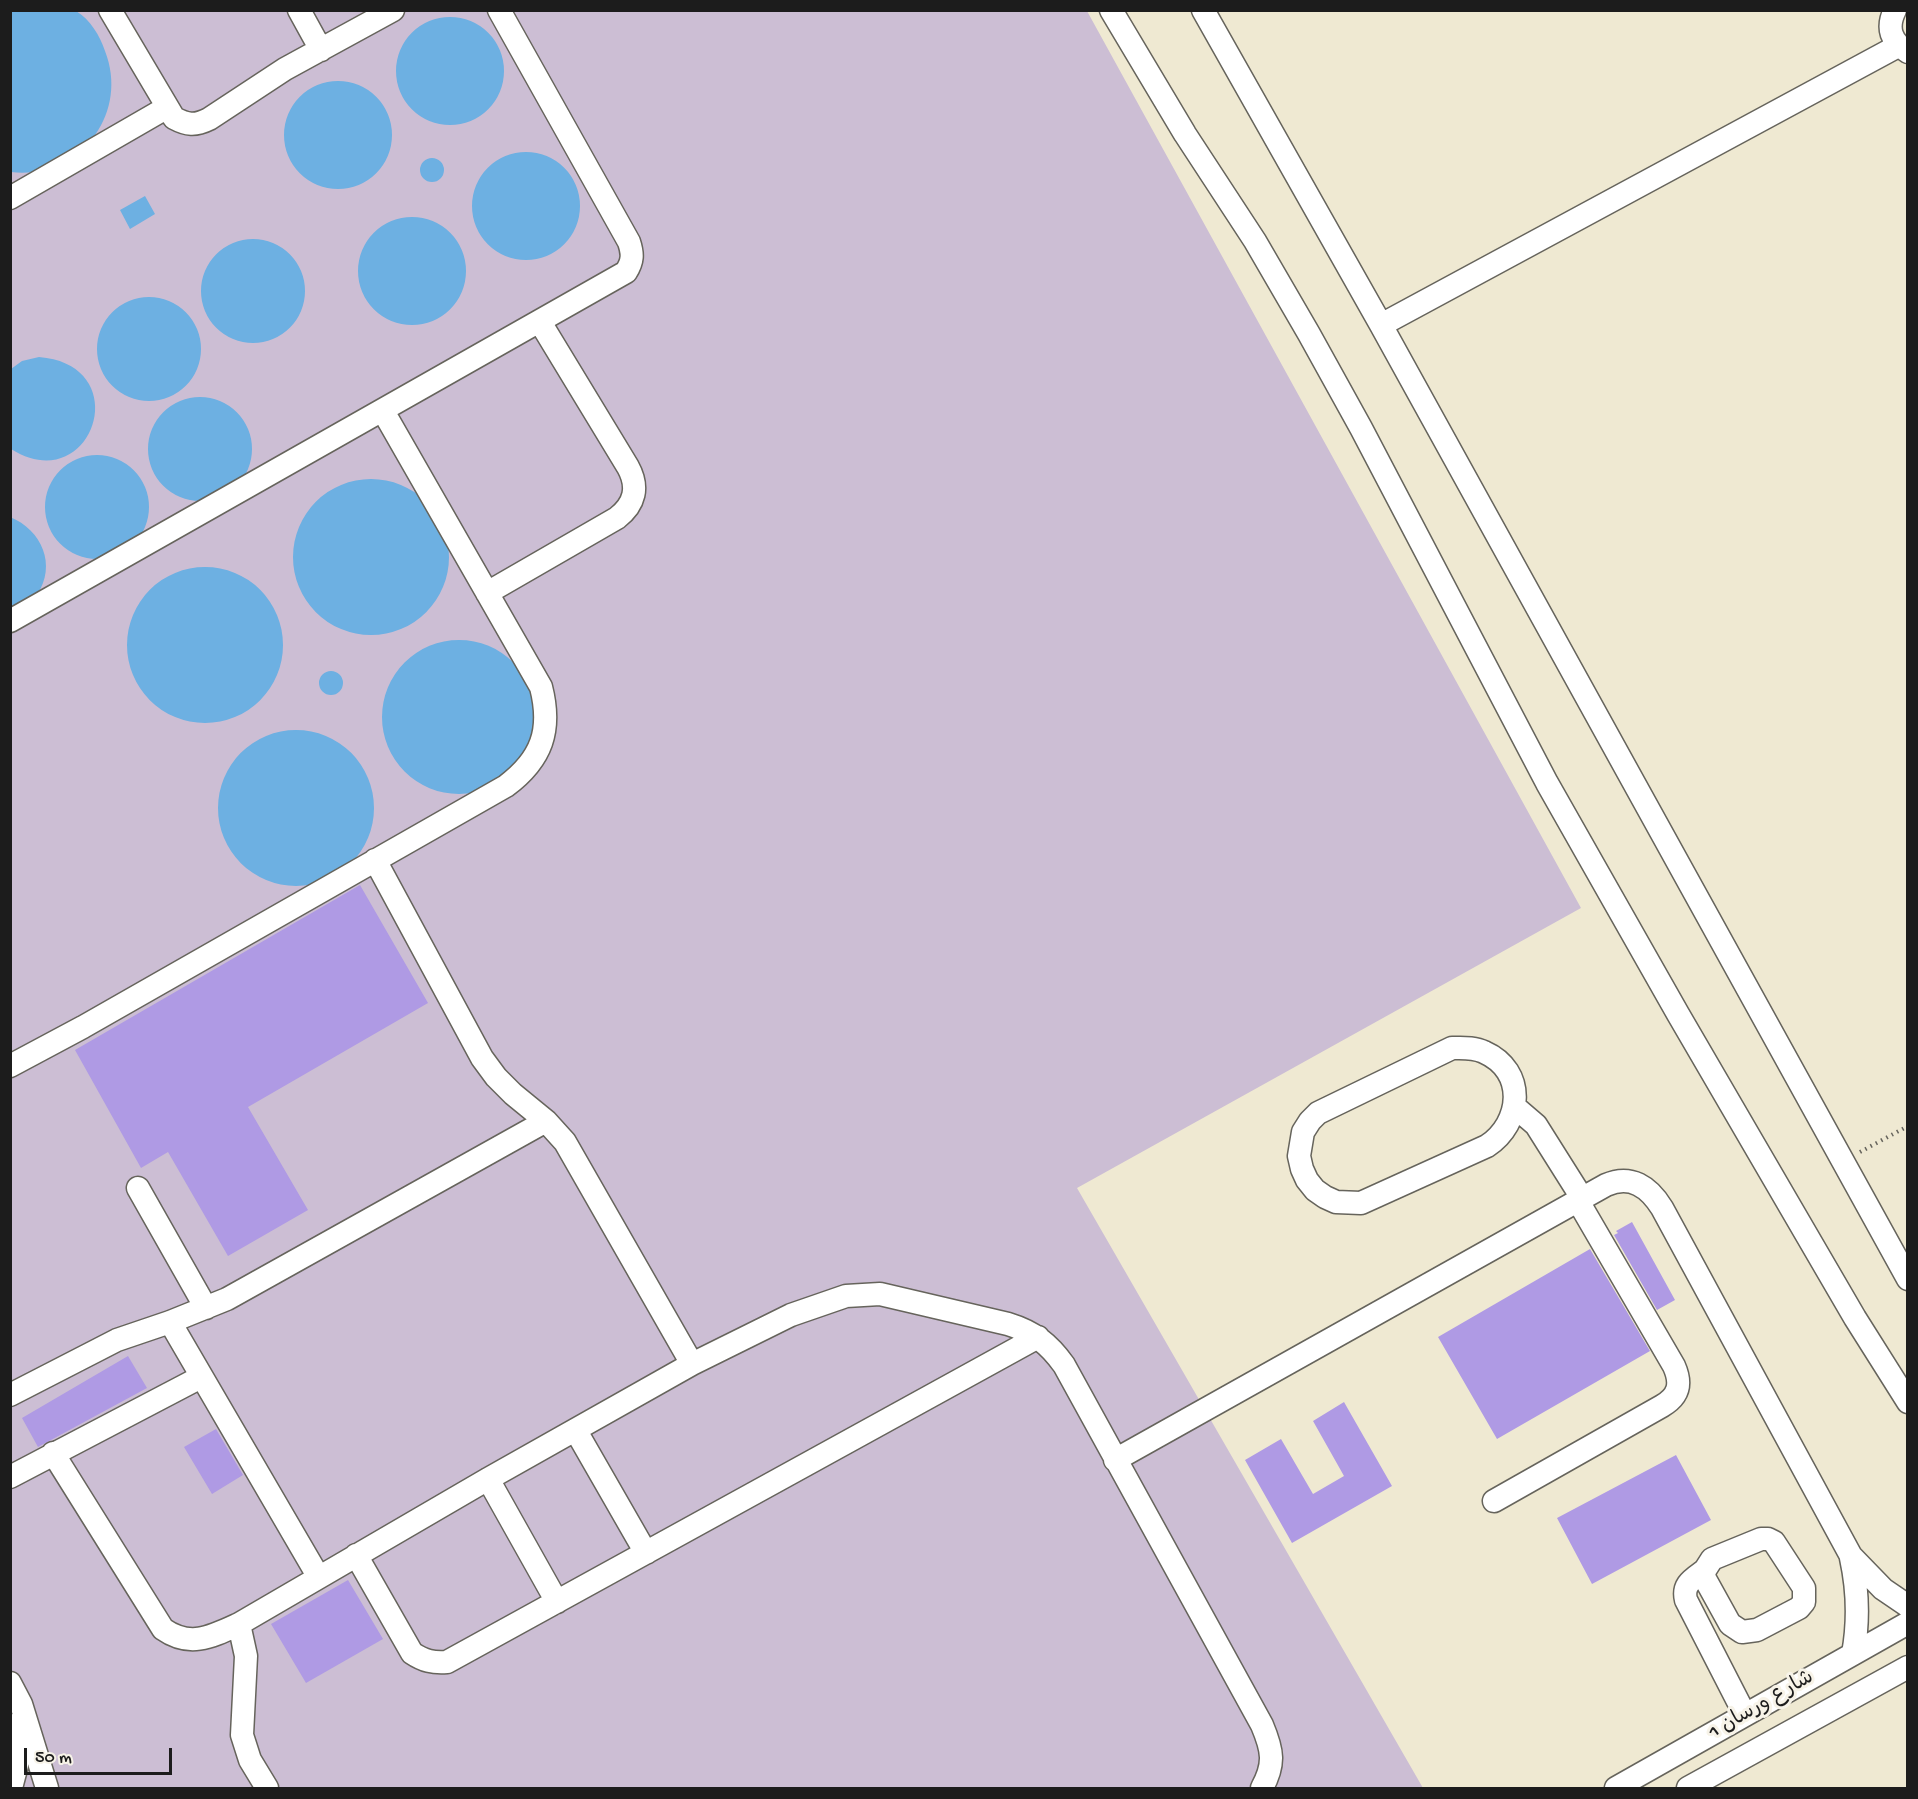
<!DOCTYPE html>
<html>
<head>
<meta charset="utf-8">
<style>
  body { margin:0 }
  #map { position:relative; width:1918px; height:1799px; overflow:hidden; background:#efe9d2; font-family:"Gochi Hand",sans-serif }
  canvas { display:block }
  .frame { position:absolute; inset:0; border:12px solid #1c1c1c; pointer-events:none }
  .scale { position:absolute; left:24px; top:1748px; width:148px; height:27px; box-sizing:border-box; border:3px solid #1c1c1c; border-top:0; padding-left:8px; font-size:18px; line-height:21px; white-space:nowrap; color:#1c1c1c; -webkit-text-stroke:4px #f7f3e8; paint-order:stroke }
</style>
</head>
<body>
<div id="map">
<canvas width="1918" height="1799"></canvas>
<div class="frame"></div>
<div class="scale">50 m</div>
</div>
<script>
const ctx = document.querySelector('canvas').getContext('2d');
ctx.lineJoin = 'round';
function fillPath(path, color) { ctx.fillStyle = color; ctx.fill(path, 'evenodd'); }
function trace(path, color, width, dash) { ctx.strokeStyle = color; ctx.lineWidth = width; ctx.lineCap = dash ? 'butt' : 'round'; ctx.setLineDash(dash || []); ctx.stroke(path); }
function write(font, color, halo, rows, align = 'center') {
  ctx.font = font + ' "Gochi Hand","Playpen Sans Arabic",sans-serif'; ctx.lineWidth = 6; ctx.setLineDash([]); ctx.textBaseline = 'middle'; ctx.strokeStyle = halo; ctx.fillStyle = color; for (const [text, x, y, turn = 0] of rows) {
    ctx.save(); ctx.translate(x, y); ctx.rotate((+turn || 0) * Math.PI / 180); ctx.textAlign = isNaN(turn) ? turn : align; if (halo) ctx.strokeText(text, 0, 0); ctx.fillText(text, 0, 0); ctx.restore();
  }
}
const industrial = new Path2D(`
  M11,11H1087L1581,908L1077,1188L1423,1788H11Z`);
const water = new Path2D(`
  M11,11H76C90,19 100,36 105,51C130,115 78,180 11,172Z
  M396 71a54 54 0 1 1 108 0a54 54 0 1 1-108 0Z
  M284 135a54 54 0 1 1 108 0a54 54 0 1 1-108 0Z
  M472 206a54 54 0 1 1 108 0a54 54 0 1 1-108 0Z
  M420 170a12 12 0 1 1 24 0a12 12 0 1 1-24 0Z
  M145,196L155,214L130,229L120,210Z
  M358 271a54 54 0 1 1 108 0a54 54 0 1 1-108 0Z
  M201 291a52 52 0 1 1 104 0a52 52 0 1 1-104 0Z
  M97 349a52 52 0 1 1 104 0a52 52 0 1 1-104 0Z
  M39,357C138,365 92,500 11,449V369L22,361Z
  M148 449a52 52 0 1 1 104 0a52 52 0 1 1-104 0Z
  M45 507a52 52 0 1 1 104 0a52 52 0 1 1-104 0Z
  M293 557a78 78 0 1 1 156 0a78 78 0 1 1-156 0Z
  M10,517C42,530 57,565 37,595C32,603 19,609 10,615Z
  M127 645a78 78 0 1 1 156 0a78 78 0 1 1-156 0Z
  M382 717a77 77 0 1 1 154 0a77 77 0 1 1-154 0Z
  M319 683a12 12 0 1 1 24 0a12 12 0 1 1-24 0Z
  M218 808a78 78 0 1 1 156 0a78 78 0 1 1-156 0Z`);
const building = new Path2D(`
  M360,885L428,1003L248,1107L308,1210L228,1256L168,1152L141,1168L75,1050Z
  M1632,1222L1675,1300L1657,1310L1614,1235L1618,1233L1616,1231Z
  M1590,1249L1650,1351L1497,1439L1438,1337Z
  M128,1356L147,1388L38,1447L22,1418Z
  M1344,1402L1392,1486L1292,1543L1245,1460L1281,1439L1313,1494L1344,1476L1313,1421Z
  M216,1429L243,1475L212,1494L184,1447Z
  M1676,1455L1711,1520L1592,1584L1557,1518Z
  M348,1580L383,1639L306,1683L271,1624Z`);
const path = new Path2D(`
  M1860,1152L1908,1126`);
const minor = new Path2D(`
  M110,10L174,118C187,125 195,126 209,119L285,69L393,10
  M299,10L321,50
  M1111,10L1185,134L1255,241L1309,334L1361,428L1547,783L1678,1014L1855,1318L1908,1402
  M1203,10L1381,325L1908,1279
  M1895,10C1886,28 1891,42 1908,52
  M10,198L166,108
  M1381,325L1898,46
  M487,593L617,518C635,504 639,487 628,467L540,322
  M10,621L626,272C633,261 633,254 629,242L499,10
  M375,860L482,1058L496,1077L513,1094L546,1121L565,1142L692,1364
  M1452,1048C1463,1048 1474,1047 1484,1052C1527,1071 1522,1123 1487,1146L1361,1203L1336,1202L1325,1197L1315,1190L1307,1180L1302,1169L1299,1156L1303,1132L1310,1121L1318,1113Z
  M10,1066L83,1027L506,786C542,759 552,730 541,687L383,411
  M1515,1107L1536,1125L1582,1198
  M138,1188L206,1308
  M170,1322L318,1576
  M10,1395L117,1340L170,1322L227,1299L546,1121
  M576,1431L646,1553
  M53,1453L163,1629C190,1648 211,1637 239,1624L488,1479L692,1364L791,1315L846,1296L880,1294L1008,1324C1034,1332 1049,1344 1064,1365L1262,1725C1273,1751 1275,1764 1262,1788
  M1115,1460L1606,1185C1631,1174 1649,1187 1662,1208L1851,1556L1883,1589L1908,1606
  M10,1477L201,1377
  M488,1479L557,1602
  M1494,1501L1662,1406C1679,1396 1682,1384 1674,1366L1578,1201
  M1761,1539H1768L1774,1542L1804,1588V1602L1799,1608L1757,1630L1742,1632L1730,1624L1704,1577L1705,1570L1712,1559Z
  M356,1555L412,1653C424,1661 433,1663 447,1662L1038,1337
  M1851,1558C1858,1590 1859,1621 1853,1654
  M1705,1570C1693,1579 1682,1584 1686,1600L1745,1715
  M239,1624L246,1656L242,1735L250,1760L267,1788
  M10,1683L21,1704L47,1788
  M11,1788L17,1765L21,1721
  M1616,1788L1908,1623
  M1688,1788L1908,1667`);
const streetNames = [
  ["شارع ورسان 1",1762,1706,-30]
];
fillPath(industrial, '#ccbed4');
fillPath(water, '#6db0e2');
fillPath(building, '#af9ae4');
trace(minor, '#66645c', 25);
trace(path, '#66645c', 4, [1.5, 4.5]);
trace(minor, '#fff', 22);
write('21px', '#1c1c1c', '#f7f3e8', streetNames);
</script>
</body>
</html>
